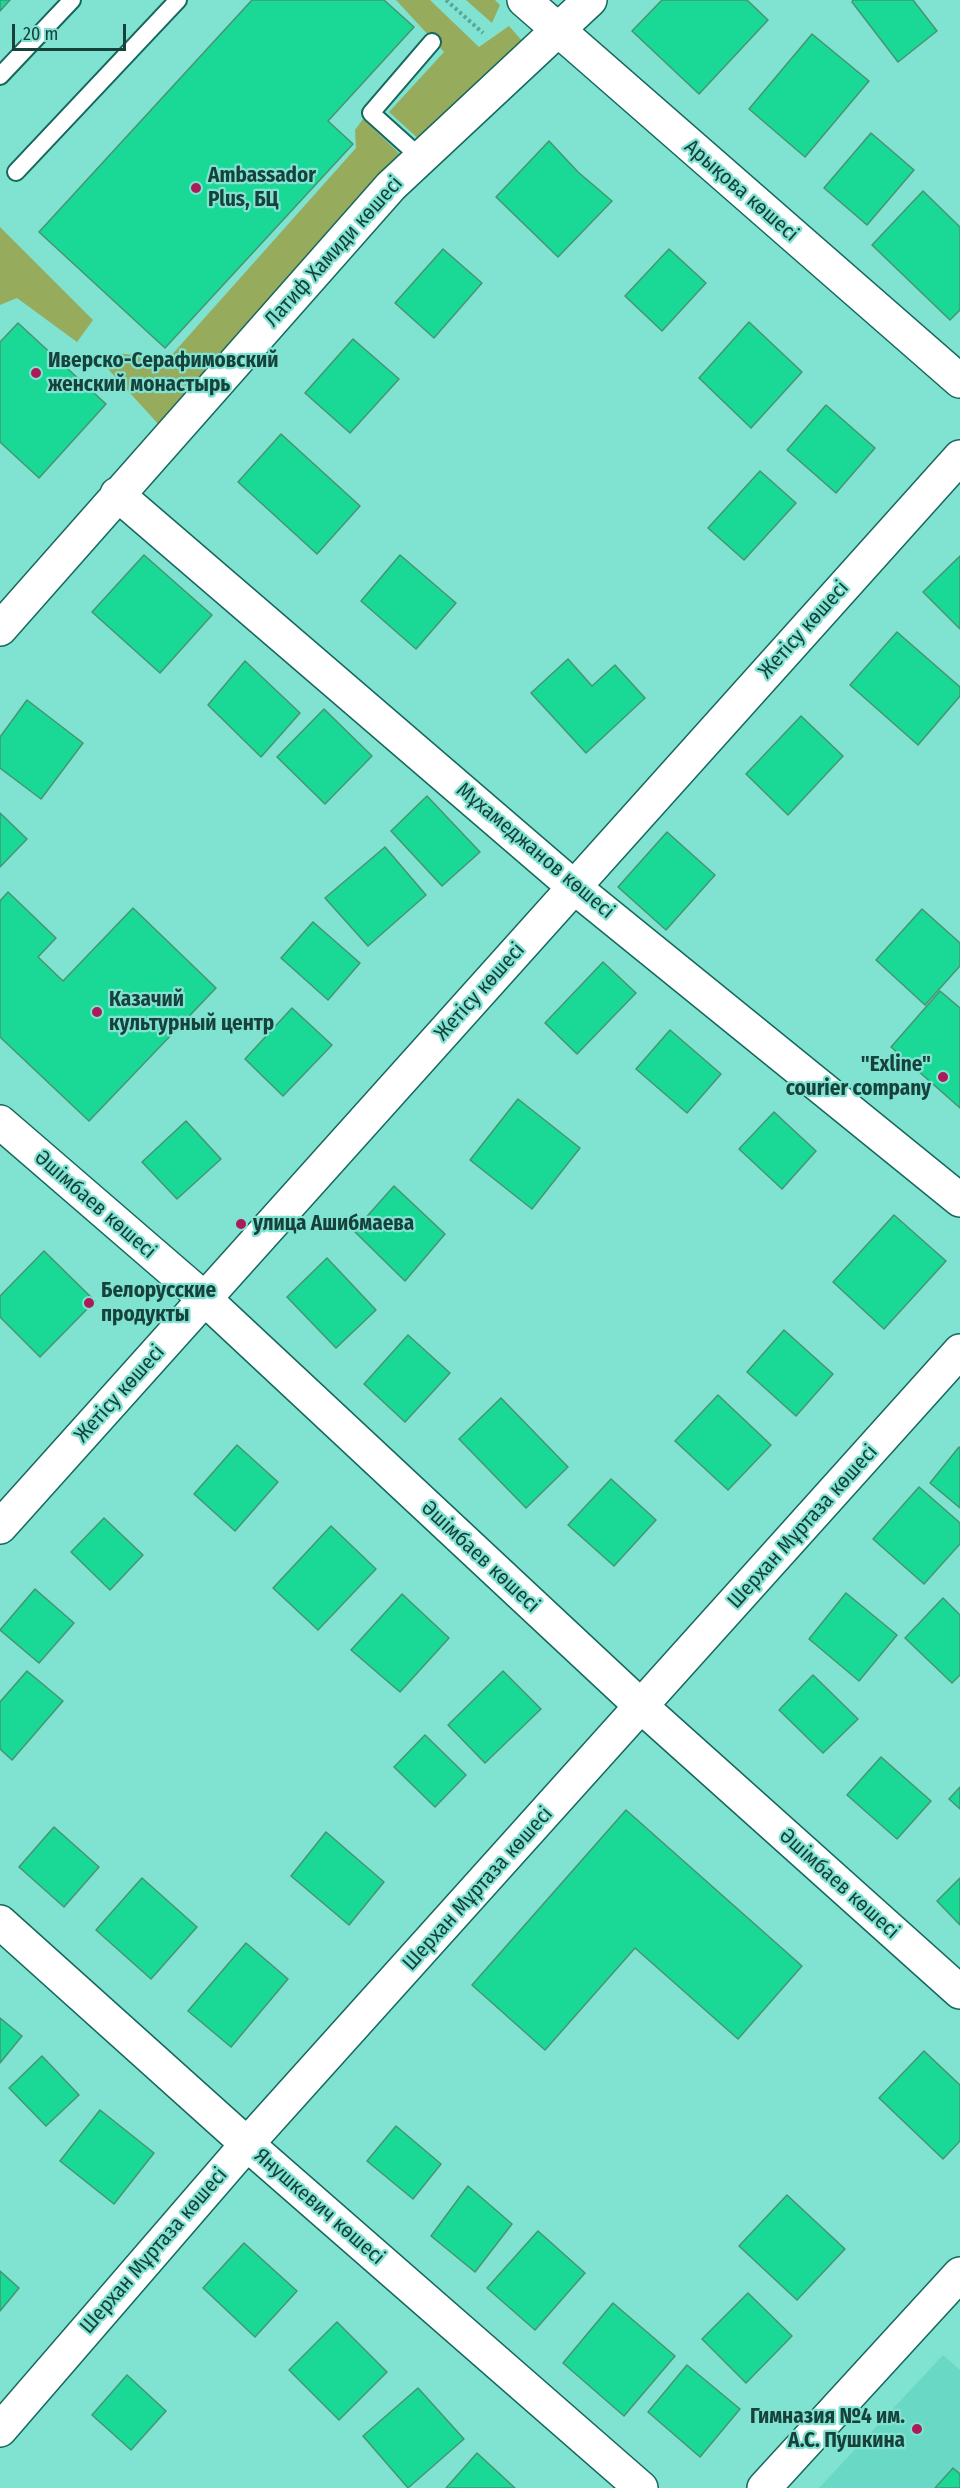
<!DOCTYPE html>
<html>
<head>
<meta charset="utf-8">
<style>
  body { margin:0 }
  #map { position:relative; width:960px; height:2488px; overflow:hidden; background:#80e2d1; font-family:"Fira Sans Condensed",sans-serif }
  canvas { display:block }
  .scale { position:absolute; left:12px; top:24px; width:114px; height:27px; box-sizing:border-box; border:3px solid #17413b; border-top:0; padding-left:8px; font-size:18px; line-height:21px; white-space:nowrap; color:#17413b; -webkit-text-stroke:4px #80e2d1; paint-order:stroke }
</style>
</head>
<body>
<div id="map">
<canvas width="960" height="2488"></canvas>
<div class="scale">20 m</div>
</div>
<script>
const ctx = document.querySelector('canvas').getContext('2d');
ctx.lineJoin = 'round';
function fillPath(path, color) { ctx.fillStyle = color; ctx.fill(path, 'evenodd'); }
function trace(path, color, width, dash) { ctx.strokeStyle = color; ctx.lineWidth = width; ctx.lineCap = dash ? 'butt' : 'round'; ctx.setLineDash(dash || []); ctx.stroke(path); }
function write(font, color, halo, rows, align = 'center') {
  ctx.font = font + ' "Fira Sans Condensed",sans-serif'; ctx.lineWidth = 4.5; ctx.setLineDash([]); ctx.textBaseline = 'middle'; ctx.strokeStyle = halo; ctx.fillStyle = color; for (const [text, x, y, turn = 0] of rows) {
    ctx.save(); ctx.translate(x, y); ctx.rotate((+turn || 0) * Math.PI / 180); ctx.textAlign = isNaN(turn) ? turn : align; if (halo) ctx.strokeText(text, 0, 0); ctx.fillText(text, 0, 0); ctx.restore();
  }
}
const built = new Path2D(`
  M943,2355L960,2370V2488H819Z`);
const green = new Path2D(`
  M396,0H430L479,47L509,26L523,42L423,143L389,112L444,52Z
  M466,0H495L500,5L492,23Z
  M363,119L403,157L161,427L108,369L116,353L168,359L356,148L355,130Z
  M0,227L93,320L77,342L17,298L0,305Z`);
const building = new Path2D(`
  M0,0H10L0,11Z
  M252,0H384L414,27L328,121L353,144L165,348L39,232Z
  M662,0H747L768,20L699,94L632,31Z
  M853,0H913L937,31L898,62L852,2Z
  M812,34L869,81L805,157L749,109Z
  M871,133L914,170L867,225L824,188Z
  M549,141L578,172L612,201L558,257L496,197Z
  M923,191L960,227V310L950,320L872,245Z
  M443,249L482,283L434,338L395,303Z
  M669,249L706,283L662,331L625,296Z
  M749,322L802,372L751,428L699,378Z
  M18,323L106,404L39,478L0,442V342Z
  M353,339L399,379L350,433L305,393Z
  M826,405L875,448L836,493L787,450Z
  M281,434L360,506L317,554L238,482Z
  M760,471L796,503L744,560L708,528Z
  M144,555L212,615L160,673L92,612Z
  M400,555L456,603L416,649L361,601Z
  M960,556V629L923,592Z
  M897,632L960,687V696L918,745L850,685Z
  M568,659L592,686L615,665L645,698L586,753L531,693Z
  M245,661L300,713L261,757L208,705Z
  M27,700L83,743L41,799L0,768V737Z
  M324,709L372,756L325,804L277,757Z
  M801,716L843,756L788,815L746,774Z
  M427,796L480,852L442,886L391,831Z
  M0,813L27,839L0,867Z
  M667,832L715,875L666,930L618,887Z
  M385,847L426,895L368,946L325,898Z
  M8,892L56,938L38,957L63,981L133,908L216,988L89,1121L0,1037V901Z
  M922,909L960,943V966L925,1005L876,960Z
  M313,922L360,963L328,1000L281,958Z
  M603,962L636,993L577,1054L545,1023Z
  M940,991L960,1008V1108L891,1047Z
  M292,1008L332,1045L283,1096L245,1059Z
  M670,1030L721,1074L687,1113L636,1069Z
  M518,1099L580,1148L532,1209L470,1160Z
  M774,1112L816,1151L782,1189L739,1149Z
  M186,1121L221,1159L177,1199L142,1162Z
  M394,1186L445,1234L405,1281L354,1231Z
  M894,1215L946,1261L884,1329L833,1282Z
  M44,1251L95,1301L40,1357L0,1317V1296Z
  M327,1258L376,1310L336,1348L287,1297Z
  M784,1330L833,1374L796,1416L747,1372Z
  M408,1335L450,1373L405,1422L364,1384Z
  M718,1395L771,1445L728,1490L675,1441Z
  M501,1398L568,1467L526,1508L459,1439Z
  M237,1445L278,1482L235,1531L194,1494Z
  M959,1447L960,1448V1508L930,1483Z
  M611,1479L656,1520L614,1566L568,1525Z
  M919,1487L960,1523V1544L924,1584L873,1539Z
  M104,1518L143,1555L110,1590L71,1552Z
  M331,1526L376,1569L318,1630L273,1588Z
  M35,1589L74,1623L39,1663L0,1630Z
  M846,1593L897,1635L859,1681L809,1639Z
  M402,1594L449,1638L400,1692L351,1650Z
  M943,1598L960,1615V1675L952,1683L905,1638Z
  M27,1671L63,1701L12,1760L0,1749V1702Z
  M503,1671L541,1709L485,1763L448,1725Z
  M813,1675L858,1719L823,1753L779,1710Z
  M425,1735L466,1775L435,1807L394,1767Z
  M881,1757L931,1801L897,1839L847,1795Z
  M960,1787V1809L949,1799Z
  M626,1810L802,1966L738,2039L635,1948L545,2050L472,1985Z
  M54,1827L99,1867L64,1907L19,1867Z
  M326,1832L384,1882L349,1925L291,1876Z
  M142,1878L197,1927L151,1979L96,1930Z
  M960,1878V1925L937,1901Z
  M246,1943L288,1979L231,2047L188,2011Z
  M0,2018L22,2036L0,2063Z
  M924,2051L960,2085V2141L943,2159L879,2098Z
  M42,2056L79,2095L46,2126L9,2088Z
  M100,2110L154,2153L114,2204L60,2161Z
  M396,2126L441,2164L413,2199L367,2161Z
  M468,2186L512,2224L475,2272L431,2236Z
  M787,2195L845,2249L797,2300L739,2246Z
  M538,2231L585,2273L535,2330L487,2288Z
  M244,2243L297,2291L255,2337L203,2288Z
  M0,2271L19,2288L0,2311Z
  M748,2293L792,2336L746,2383L702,2339Z
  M613,2303L675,2356L624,2416L563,2363Z
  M337,2322L387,2372L339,2420L289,2370Z
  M687,2365L740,2409L700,2457L648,2412Z
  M127,2375L166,2411L131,2450L92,2415Z
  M418,2388L464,2439L408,2488L363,2436Z
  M477,2453L515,2488H446Z
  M953,2468L960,2474V2488H935Z`);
const path = new Path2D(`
  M446,0L483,33`);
const service = new Path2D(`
  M0,76L72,0
  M421,158L371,113L432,42
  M16,172L178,0`);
const minor = new Path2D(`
  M524,0L960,381
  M117,494L574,887L960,1200
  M0,629L391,186L590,0
  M0,1122L205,1299L642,1707L960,1992
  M0,1922L247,2144L641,2488
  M0,2430L247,2144L960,1351
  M764,2488L960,2274`);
const secondary = new Path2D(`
  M0,1527L960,457`);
const markers = [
  [196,188,6,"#aa1c59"],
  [36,373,6,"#aa1c59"],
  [97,1012,6,"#aa1c59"],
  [943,1077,6,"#aa1c59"],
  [241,1224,6,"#aa1c59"],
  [89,1303,6,"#aa1c59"],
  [917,2429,6,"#aa1c59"]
];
const poiNames = [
  ["Ambassador",208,176],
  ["Plus, БЦ",208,200],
  ["Иверско-Серафимовский",48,361],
  ["женский монастырь",48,385],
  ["Казачий",109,1000],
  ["культурный центр",109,1024],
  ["\"Exline\"",931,1065,"right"],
  ["courier company",931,1089,"right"],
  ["улица Ашибмаева",253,1224],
  ["Белорусские",101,1291],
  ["продукты",101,1315],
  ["Гимназия №4 им.",905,2417,"right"],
  ["А.С. Пушкина",905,2441,"right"]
];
const streetNames = [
  ["Арықова көшесі",741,191,41],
  ["Латиф Хамиди көшесі",334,252,-48],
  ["Жетісу көшесі",804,630,-48],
  ["Мұхамеджанов көшесі",535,851,40],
  ["Жетісу көшесі",480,992,-48],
  ["Әшімбаев көшесі",95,1205,41],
  ["Жетісу көшесі",120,1394,-48],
  ["Шерхан Мұртаза көшесі",803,1527,-48],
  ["Әшімбаев көшесі",480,1557,43],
  ["Әшімбаев көшесі",839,1884,42],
  ["Шерхан Мұртаза көшесі",478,1889,-48],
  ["Янушкевич көшесі",319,2207,41],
  ["Шерхан Мұртаза көшесі",154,2251,-49]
];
fillPath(built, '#69d9c6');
fillPath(green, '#96ab5c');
fillPath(building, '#1ad895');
trace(building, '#469571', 1.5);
trace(service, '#16685d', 20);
trace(minor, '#16685d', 36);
trace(secondary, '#16685d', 36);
trace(path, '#58a599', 4, [3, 3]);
trace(service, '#fff', 16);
trace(minor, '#fff', 33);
trace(secondary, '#fff', 33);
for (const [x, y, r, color] of markers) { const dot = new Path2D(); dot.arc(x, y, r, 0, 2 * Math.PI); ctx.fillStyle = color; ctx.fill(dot); trace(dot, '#80e2d1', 2); }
write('bold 21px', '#17413b', '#80e2d1', poiNames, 'left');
write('21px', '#17413b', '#80e2d1', streetNames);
</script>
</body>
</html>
